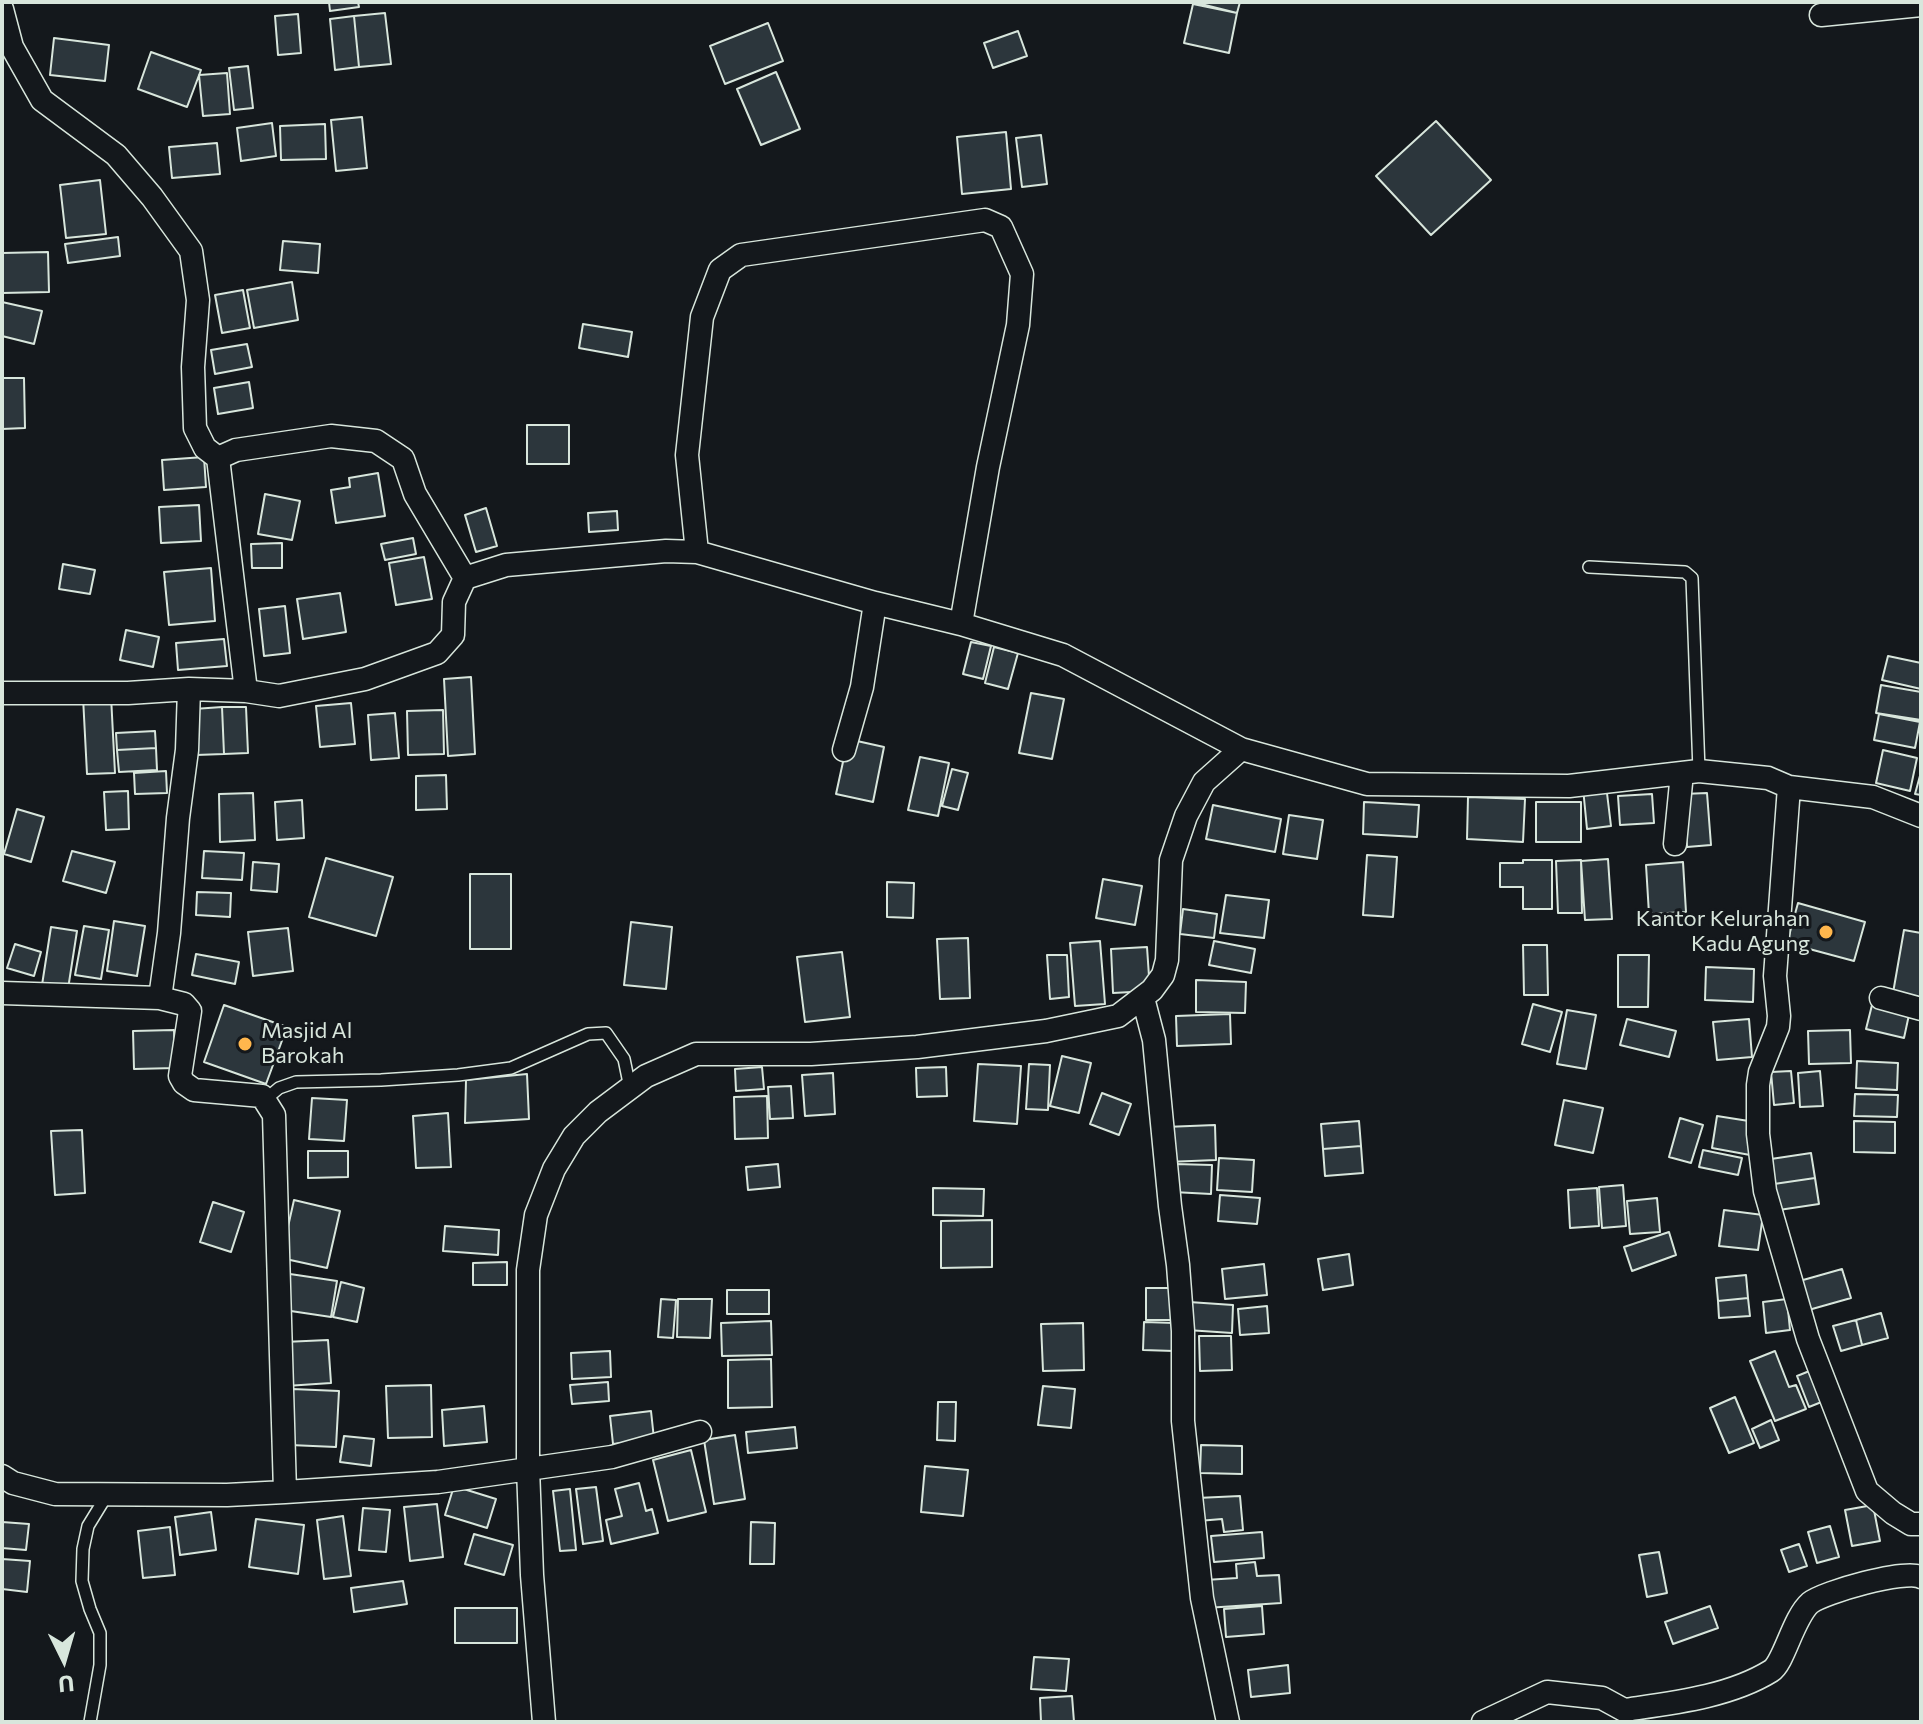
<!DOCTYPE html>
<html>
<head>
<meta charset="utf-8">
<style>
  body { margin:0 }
  #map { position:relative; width:1923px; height:1724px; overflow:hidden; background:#14181c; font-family:Commissioner,sans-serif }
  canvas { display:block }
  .frame { position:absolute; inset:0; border:4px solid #d8e6dc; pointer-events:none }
  .north { position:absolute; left:24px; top:1620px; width:80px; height:80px; -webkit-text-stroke:6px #14181c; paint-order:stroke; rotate:175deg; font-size:22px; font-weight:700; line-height:32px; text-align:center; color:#d8e6dc }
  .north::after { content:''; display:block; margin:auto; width:28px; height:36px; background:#d8e6dc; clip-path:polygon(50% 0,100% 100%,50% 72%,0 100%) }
</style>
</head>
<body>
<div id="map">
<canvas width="1923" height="1724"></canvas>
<div class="frame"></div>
<div class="north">U</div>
</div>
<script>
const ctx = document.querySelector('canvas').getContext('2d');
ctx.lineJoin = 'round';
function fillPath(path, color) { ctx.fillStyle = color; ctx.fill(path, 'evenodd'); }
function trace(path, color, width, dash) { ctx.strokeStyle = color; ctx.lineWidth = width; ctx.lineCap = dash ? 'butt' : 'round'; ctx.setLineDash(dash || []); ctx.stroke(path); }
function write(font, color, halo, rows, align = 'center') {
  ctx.font = font + ' Commissioner,sans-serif'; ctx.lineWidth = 6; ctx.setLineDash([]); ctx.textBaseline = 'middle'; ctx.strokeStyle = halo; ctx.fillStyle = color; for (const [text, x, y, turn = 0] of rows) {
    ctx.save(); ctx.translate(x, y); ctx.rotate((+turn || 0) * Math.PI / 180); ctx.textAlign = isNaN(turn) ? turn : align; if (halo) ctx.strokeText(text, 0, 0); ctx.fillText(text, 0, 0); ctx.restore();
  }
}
const building = new Path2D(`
  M329,2H358L359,7L330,11Z
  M1193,2H1240L1237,13Z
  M1193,4L1237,13L1229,53L1184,43Z
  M385,13L391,64L359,67L354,16Z
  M298,14L301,53L278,55L275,16Z
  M354,16L359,67L335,70L330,19Z
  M768,23L783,61L725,84L710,46Z
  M1018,31L1027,56L993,68L984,43Z
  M54,38L109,45L105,81L50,75Z
  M151,52L201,70L187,107L138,89Z
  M248,66L253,108L234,110L229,68Z
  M776,72L800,129L761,145L737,89Z
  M227,73L230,114L203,116L199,75Z
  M362,117L367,168L336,171L331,120Z
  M1436,121L1491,180L1431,235L1376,176Z
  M272,123L276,156L241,161L237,128Z
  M325,124L326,159L281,160L280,126Z
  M1006,132L1011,189L962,194L957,137Z
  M1041,135L1047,184L1022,187L1016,138Z
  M217,143L220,174L172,178L169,147Z
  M100,180L106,234L66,238L60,185Z
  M118,237L120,256L68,263L65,244Z
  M283,241L320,244L318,273L280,270Z
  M48,252L49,292L2,293V253Z
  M292,282L298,320L254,328L247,290Z
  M243,290L250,328L222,333L215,295Z
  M2,302L42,311L34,344L2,336Z
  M583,324L632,332L628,357L579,348Z
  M247,344L252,367L215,374L211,350Z
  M2,378H24L25,428L2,429Z
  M249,382L253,408L218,414L214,388Z
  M527,425H569V464H527Z
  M204,457L206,487L164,490L162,460Z
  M378,473L385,516L336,523L331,490L350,487L349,478Z
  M265,494L300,501L292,540L258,534Z
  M199,505L201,541L161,543L159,507Z
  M486,508L497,546L476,552L465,515Z
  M617,511L618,530L589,532L588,513Z
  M413,538L416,554L385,560L381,544Z
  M282,543V568H252L251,544Z
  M424,557L432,599L396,605L389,563Z
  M63,564L95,570L90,594L59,589Z
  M211,568L215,621L169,625L164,572Z
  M340,593L346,632L303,639L297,599Z
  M285,606L290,653L264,656L259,609Z
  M126,630L159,637L153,667L120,660Z
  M224,639L227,666L178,670L176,643Z
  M971,642L991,646L983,679L963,674Z
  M994,647L1018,653L1008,689L985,683Z
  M1888,656L1921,663V689L1882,680Z
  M471,677L475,754L448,756L444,679Z
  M1881,685L1921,692V720L1876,713Z
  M1031,693L1064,699L1052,759L1019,753Z
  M111,696L115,773L87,774L83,697Z
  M351,703L355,744L320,747L316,706Z
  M222,707H246L248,753L224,754Z
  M222,707L224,754L196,755L194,709Z
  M443,710L444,754L408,755L407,711Z
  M395,713L399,758L371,760L368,715Z
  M1879,714L1920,722L1915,748L1874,740Z
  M155,731L156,748L117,750L116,733Z
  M848,739L884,747L873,802L836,794Z
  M156,748L157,770L119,772L117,750Z
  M1883,750L1917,758L1910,791L1876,783Z
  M920,757L949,763L938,816L908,810Z
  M952,769L968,773L958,810L942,806Z
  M166,771L167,793L135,794L134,773Z
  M1921,772V795L1915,794Z
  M446,775L447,809L416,810V776Z
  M1606,785L1611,826L1587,829L1583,788Z
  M128,791L129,829L106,830L104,792Z
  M253,793L255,840L220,842L219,794Z
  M1707,793L1711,845L1687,847L1683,794Z
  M1652,794L1654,823L1620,825L1618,796Z
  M1468,797L1525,799L1523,842L1467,839Z
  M302,800L304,838L277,840L275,802Z
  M1364,802L1419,805L1417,837L1363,834Z
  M1536,802H1581V842H1536Z
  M1213,805L1281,819L1275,852L1206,839Z
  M17,809L44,817L31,862L4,854Z
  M1289,815L1323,820L1317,859L1283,854Z
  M72,851L115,862L106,893L63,881Z
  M204,851L244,853L242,880L202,878Z
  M1367,855L1397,857L1393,917L1363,915Z
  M326,858L393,877L376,936L309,917Z
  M1608,859L1612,919L1585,920L1581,861Z
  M1523,860H1552V909H1523V887H1500V863H1523Z
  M1581,860L1582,913H1558L1556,861Z
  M253,862L279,864L277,892L251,890Z
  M1683,862L1686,912L1649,914L1646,865Z
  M470,874H511V949H470Z
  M1103,879L1142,886L1135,925L1096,918Z
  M887,882L914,883L913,918L887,917Z
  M197,892L231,893L230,917L196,915Z
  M1226,895L1269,900L1264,938L1220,933Z
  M1798,903L1865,922L1854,961L1787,943Z
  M1183,909L1217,914L1214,938L1180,934Z
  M114,921L145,926L137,976L107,971Z
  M631,922L672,927L666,989L624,985Z
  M84,926L109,930L101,979L75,975Z
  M51,927L77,931L68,989L42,985Z
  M288,928L293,971L253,976L248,932Z
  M1904,930L1921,933V998L1893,993Z
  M968,938L970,998L940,999L937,939Z
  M1100,941L1105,1004L1075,1006L1070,943Z
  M1214,941L1255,949L1251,973L1209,965Z
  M15,944L41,952L34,976L7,968Z
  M1523,945H1547L1548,995H1524Z
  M1147,947L1150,991L1113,993L1111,949Z
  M842,952L850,1017L805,1022L797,957Z
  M196,954L239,962L235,984L192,975Z
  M1047,955H1067L1069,997L1050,999Z
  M1618,955H1649L1648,1007H1618Z
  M1706,967L1754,969L1753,1002L1705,1000Z
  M1196,980L1246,982L1245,1013L1196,1012Z
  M1873,1001L1910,1010L1904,1038L1866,1029Z
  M1533,1004L1562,1012L1550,1052L1522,1044Z
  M224,1005L287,1027L266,1084L204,1062Z
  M1567,1010L1596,1015L1586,1069L1557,1064Z
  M1230,1014L1231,1044L1177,1046L1176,1016Z
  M1627,1019L1676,1031L1669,1057L1620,1045Z
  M1749,1019L1752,1057L1717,1060L1713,1022Z
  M174,1030L175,1068L134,1069L133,1031Z
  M1850,1030L1851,1063L1809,1064L1808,1031Z
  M1062,1056L1091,1063L1079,1113L1050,1106Z
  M1857,1061L1898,1063L1897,1090L1856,1088Z
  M978,1064L1021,1066L1017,1124L974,1121Z
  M1029,1064L1050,1065L1048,1110L1026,1109Z
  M762,1067L764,1089L736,1091L735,1069Z
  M946,1067L947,1096L917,1097L916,1068Z
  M1791,1071L1794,1103L1774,1105L1771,1072Z
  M1820,1071L1823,1106L1800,1107L1798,1073Z
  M833,1073L835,1114L805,1116L802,1075Z
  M527,1074L529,1119L465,1123L466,1080Z
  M791,1086L793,1118L770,1119L768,1087Z
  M1102,1093L1131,1104L1119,1135L1090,1124Z
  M1855,1094L1898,1095L1897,1117L1854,1116Z
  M767,1096L768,1138L735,1139L734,1097Z
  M312,1098L347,1100L344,1141L309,1139Z
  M1564,1100L1603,1108L1593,1153L1555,1145Z
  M448,1113L451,1167L416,1168L413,1116Z
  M1717,1116L1755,1122L1750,1155L1712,1148Z
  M1680,1118L1703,1125L1691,1163L1669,1157Z
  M1359,1121L1361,1146L1323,1149L1321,1124Z
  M1854,1121L1895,1122V1153L1854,1152Z
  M1215,1125L1216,1160L1167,1162L1165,1127Z
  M82,1130L85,1193L55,1195L51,1131Z
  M1361,1146L1363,1173L1325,1176L1323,1149Z
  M1703,1150L1742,1158L1738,1175L1699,1167Z
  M308,1151H348V1177L308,1178Z
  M1811,1153L1815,1178L1774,1184L1771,1159Z
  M1219,1158L1254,1160L1252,1192L1217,1190Z
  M778,1164L780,1187L748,1190L746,1167Z
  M1175,1164L1212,1165L1211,1194L1173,1192Z
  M1815,1178L1819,1204L1779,1210L1774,1184Z
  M1623,1185L1626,1226L1602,1228L1599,1187Z
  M933,1188L984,1189L983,1216L933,1215Z
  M1597,1188L1599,1226L1570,1228L1568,1190Z
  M1220,1195L1260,1198L1257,1224L1218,1221Z
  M1657,1198L1660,1232L1630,1234L1627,1201Z
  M294,1200L340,1211L327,1268L281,1258Z
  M213,1202L244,1212L231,1252L200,1242Z
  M1724,1210L1763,1215L1758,1250L1719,1246Z
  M992,1220V1267L941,1268V1221Z
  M445,1226L499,1230L498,1255L443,1251Z
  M1669,1232L1676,1255L1632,1271L1624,1247Z
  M1349,1254L1353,1285L1323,1290L1318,1259Z
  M507,1262V1285H473V1263Z
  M1264,1264L1267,1295L1225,1299L1222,1269Z
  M1842,1269L1851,1298L1805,1311L1796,1282Z
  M290,1274L337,1281L331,1317L284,1310Z
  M1746,1275L1748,1298L1718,1301L1716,1278Z
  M341,1282L364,1288L357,1322L333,1317Z
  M1146,1288H1178V1320H1146Z
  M727,1290H769V1314H727Z
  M1748,1298L1750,1316L1719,1318L1718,1301Z
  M661,1299L676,1300L673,1338L658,1337Z
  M678,1299H712L710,1338L677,1337Z
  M1787,1299L1790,1330L1766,1333L1763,1302Z
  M1189,1302L1233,1305L1232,1333L1187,1330Z
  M1267,1306L1269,1333L1240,1335L1238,1309Z
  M1881,1313L1888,1338L1862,1345L1856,1320Z
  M1856,1320L1862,1345L1841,1351L1833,1326Z
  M771,1321L772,1355L722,1356L721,1323Z
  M1144,1322L1175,1323L1174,1351L1143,1350Z
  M1083,1323L1084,1370L1043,1371L1041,1324Z
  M1199,1336H1231L1232,1370L1200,1371Z
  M328,1340L331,1383L286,1386L284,1342Z
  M610,1351L611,1377L572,1379L571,1353Z
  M1775,1351L1789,1387L1796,1385L1806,1409L1775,1421L1750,1361Z
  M771,1359L772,1407L728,1408V1360Z
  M1817,1368L1829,1399L1809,1407L1797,1376Z
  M608,1382L609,1401L572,1404L570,1385Z
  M431,1385L432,1437L388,1438L386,1386Z
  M1043,1386L1075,1389L1071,1428L1038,1425Z
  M292,1389L339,1391L336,1447L290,1445Z
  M1735,1397L1754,1443L1729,1453L1710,1408Z
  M938,1402H956L955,1441L937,1440Z
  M484,1406L487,1442L444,1446L442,1410Z
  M651,1411L654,1439L613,1444L610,1416Z
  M1771,1420L1779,1440L1760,1448L1752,1429Z
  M795,1427L797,1448L748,1453L746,1432Z
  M735,1435L745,1499L714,1504L704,1440Z
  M344,1436L374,1439L371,1466L340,1462Z
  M1201,1445L1242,1446V1474L1200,1473Z
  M691,1450L706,1512L668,1521L653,1460Z
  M925,1466L968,1470L963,1516L921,1512Z
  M639,1483L646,1511L652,1509L658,1533L611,1544L606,1520L622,1516L615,1489Z
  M454,1486L496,1499L487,1528L445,1515Z
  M596,1487L603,1541L583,1544L576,1489Z
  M570,1489L576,1550L560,1551L553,1491Z
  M1240,1496L1243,1530L1224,1532L1222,1519L1198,1521L1197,1498Z
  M437,1504L443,1557L410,1561L404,1507Z
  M1873,1505L1880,1541L1852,1546L1845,1510Z
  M363,1508L390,1510L386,1552L359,1550Z
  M211,1512L216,1550L180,1555L175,1517Z
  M343,1516L351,1576L324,1579L317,1520Z
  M256,1519L304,1525L298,1574L249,1567Z
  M2,1522L29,1524L26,1550L2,1548Z
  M751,1522L775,1523L774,1564H750Z
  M1830,1526L1839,1557L1817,1563L1808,1532Z
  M170,1527L175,1575L143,1578L138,1531Z
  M1262,1532L1264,1558L1214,1562L1211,1536Z
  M474,1534L513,1545L504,1575L465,1564Z
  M1799,1544L1807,1566L1789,1572L1781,1550Z
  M1659,1552L1667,1593L1647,1597L1639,1555Z
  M2,1559L30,1561L27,1592L2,1589Z
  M1255,1562L1257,1576L1279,1575L1281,1603L1206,1608L1205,1580L1237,1578L1236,1564Z
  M403,1581L407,1604L354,1612L351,1588Z
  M1262,1606L1264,1634L1226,1637L1224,1609Z
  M1710,1606L1718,1628L1673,1644L1665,1622Z
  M455,1608H517V1643H455Z
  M1034,1657L1069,1659L1066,1691L1031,1689Z
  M1288,1665L1290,1693L1251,1697L1248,1670Z
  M1072,1696L1074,1722H1041L1040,1698Z`);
const lane = new Path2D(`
  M1589,567L1685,572L1692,578L1699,771
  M266,1099L279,1088L296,1082L381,1080L458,1075L511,1068L588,1034L606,1033L624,1059L630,1088
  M90,1722L100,1665V1633L90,1609L82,1581L83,1549L88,1526L107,1495`);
const street = new Path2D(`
  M2,9L12,47L42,100L116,155L152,197L191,251L198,300L193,367L195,428L205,448L218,458L236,450L331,436L376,441L403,459L415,494L465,578L506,565L666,551L697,552L875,603L961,624L1063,655L1241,749L1367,784L1569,786L1699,771L1768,778L1789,787L1873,797L1921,816
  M1821,15L1921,5
  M218,458L246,691
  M697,552L687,455L702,317L720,270L741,255L985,220L1001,227L1022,274L1018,325L988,467L961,624
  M189,689L187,750L178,818L169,933L160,998L184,1004L190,1011L180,1076L184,1083L194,1090L262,1096L274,1115L285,1492
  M2,693H128L189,689L246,691L279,696L365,679L437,653L453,635L454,602L465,578
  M844,750L862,687L875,603
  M1789,787L1775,976L1779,1016L1778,1027L1760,1072L1758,1085V1134L1765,1191L1808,1339L1867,1491L1893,1513L1911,1524H1921
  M1675,844L1682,773
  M2,993L160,998
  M1143,998L1154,1040L1170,1206L1178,1265L1183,1331V1421L1202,1598L1228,1722
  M1881,998L1921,1009
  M2,1476L13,1483L55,1494L227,1495L285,1492L438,1482L612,1457L700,1432
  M544,1722L532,1575L528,1468V1270L536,1215L554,1169L574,1136L598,1112L646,1076L696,1054H811L917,1047L1046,1031L1118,1016L1152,990L1163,975L1167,960L1171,860L1186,816L1204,782L1241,749
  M1483,1722L1547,1692L1602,1698L1624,1710C1672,1703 1729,1697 1771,1671C1784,1663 1793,1618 1810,1603C1824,1592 1905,1569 1921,1577`);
const markers = [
  [1826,932,8,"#ffb74d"],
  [245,1044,8,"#ffb74d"]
];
const poiNames = [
  ["Kantor Kelurahan",1810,919],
  ["Kadu Agung",1810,944],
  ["Masjid Al",261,1031,"left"],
  ["Barokah",261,1056,"left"]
];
fillPath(building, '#2c363c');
trace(building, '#d8e6dc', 2);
trace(lane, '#d8e6dc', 14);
trace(street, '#d8e6dc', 25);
trace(lane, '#14181c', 11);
trace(street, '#14181c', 22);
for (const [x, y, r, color] of markers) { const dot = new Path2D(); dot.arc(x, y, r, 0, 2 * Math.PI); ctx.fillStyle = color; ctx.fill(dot); trace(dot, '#14181c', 3); }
write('22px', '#d8e6dc', '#14181c', poiNames, 'right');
</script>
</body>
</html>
